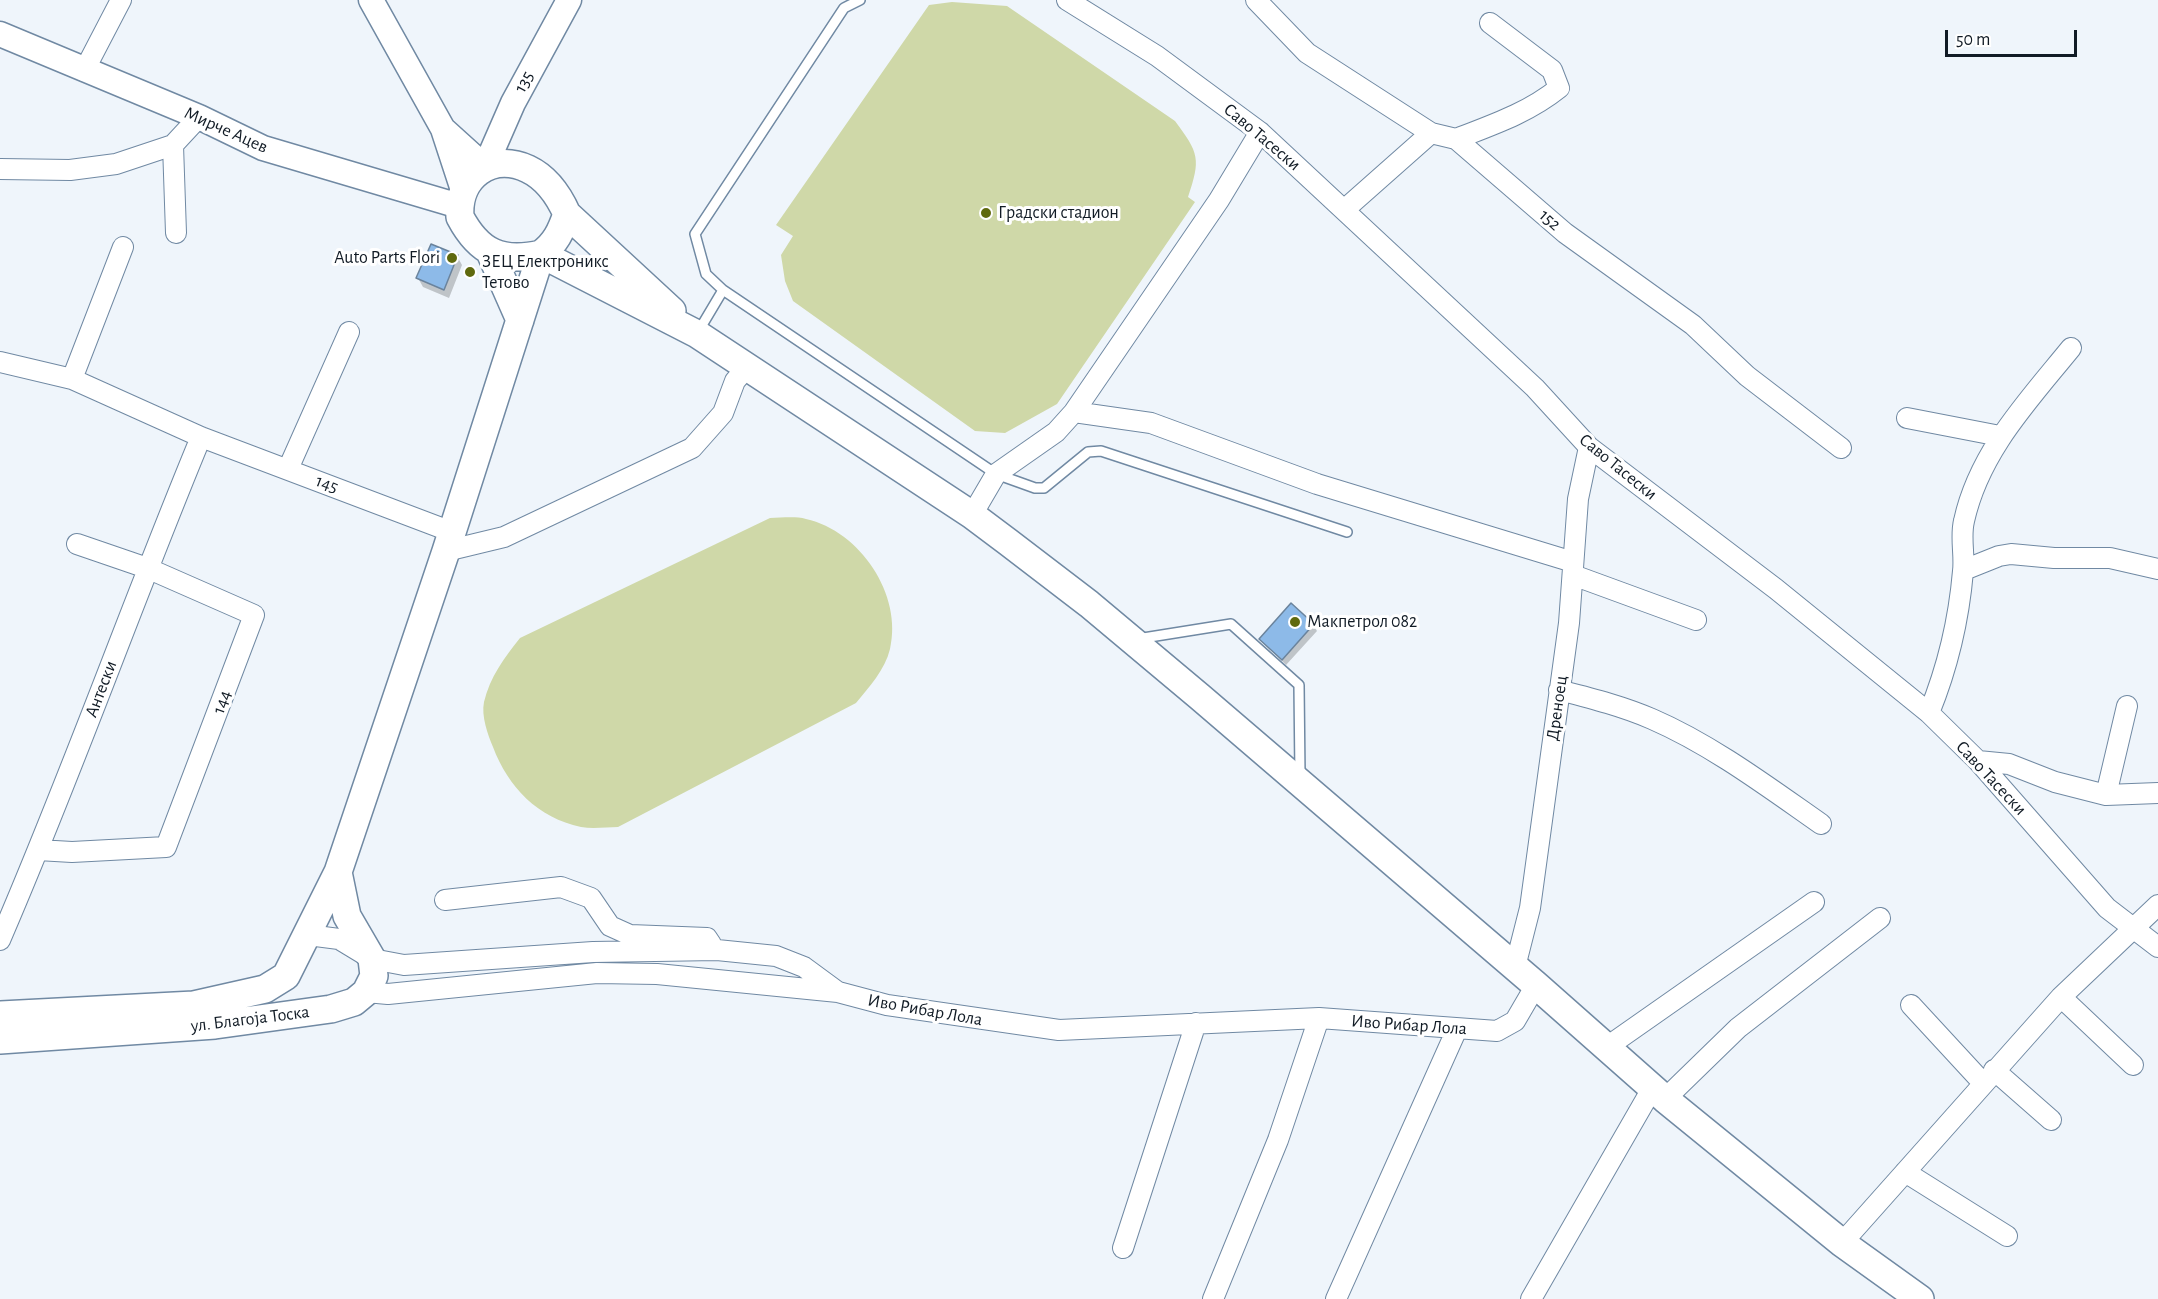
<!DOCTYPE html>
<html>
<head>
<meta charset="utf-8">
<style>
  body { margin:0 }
  #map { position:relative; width:2158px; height:1299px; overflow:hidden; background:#eff5fb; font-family:"Alegreya Sans",sans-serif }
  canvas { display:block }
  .scale { position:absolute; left:1945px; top:30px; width:132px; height:27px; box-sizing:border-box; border:3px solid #111b25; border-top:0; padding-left:8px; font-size:18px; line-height:21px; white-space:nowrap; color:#111b25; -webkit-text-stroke:4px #fff; paint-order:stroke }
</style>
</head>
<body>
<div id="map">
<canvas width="2158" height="1299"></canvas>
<div class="scale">50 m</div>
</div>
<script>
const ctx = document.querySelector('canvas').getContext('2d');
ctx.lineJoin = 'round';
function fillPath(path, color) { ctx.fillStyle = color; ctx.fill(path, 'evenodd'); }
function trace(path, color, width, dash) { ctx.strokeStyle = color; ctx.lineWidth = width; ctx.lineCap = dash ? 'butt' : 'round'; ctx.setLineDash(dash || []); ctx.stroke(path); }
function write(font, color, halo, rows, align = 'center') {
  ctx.font = font + ' "Alegreya Sans",sans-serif'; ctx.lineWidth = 6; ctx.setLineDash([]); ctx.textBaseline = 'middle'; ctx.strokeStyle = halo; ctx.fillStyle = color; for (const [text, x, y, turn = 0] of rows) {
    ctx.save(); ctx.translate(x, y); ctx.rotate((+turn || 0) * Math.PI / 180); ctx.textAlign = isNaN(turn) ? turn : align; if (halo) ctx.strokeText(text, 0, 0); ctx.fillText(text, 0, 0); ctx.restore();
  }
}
const green = new Path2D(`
  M952,2L1007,6L1175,121C1199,153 1201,159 1188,197L1195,202L1057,404L1005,433L975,431L793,301L785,281L781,255L793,236L776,225L929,5Z
  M770,518C781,518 795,516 806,519C860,531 903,595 890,649C885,670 869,687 856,703L618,827C607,827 593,829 581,827C538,818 508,787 493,747C488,735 481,716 484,702C490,677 504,658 520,638Z`);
const shadow = new Path2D(`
  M457,256L462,265L449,298L423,287L418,278Z
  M1313,625L1317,631L1286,665L1261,639Z`);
const building = new Path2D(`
  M431,244L458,255L444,290L416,278Z
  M1291,603L1314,624L1282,660L1259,639Z`);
const service = new Path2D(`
  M860,0L844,8L695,234L706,274L723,290L996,474L1035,488H1044L1088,452L1101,451L1347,532
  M698,332L723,290
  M1137,639L1231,624L1299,685L1300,776`);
const minor = new Path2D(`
  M1067,0L1157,56L1260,132L1535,388L1589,447L1776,589L1929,713L1978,761L2107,908L2158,947
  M1256,0L1307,53L1431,133L1456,139L1565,233L1693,325L1747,376L1841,448
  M84,71L121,0
  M1456,139C1492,125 1528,113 1559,88L1552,70L1490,23
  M173,145L176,233
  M0,169L70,170L116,164L173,145L199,117
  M1344,210L1431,133
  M0,362L72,379L201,437L452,532
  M72,379L123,247
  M1074,412L1151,423L1317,484L1573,562
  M1907,418L2000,436
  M288,469L349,332
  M972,515L996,474L1056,432L1074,412L1219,200L1260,132
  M446,551L504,537L692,448L723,413L735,381L747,367
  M1964,570L1999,556L2011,554L2054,558H2110L2158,569
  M1573,575L1696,620
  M1559,690C1590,698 1622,706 1652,719C1712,745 1768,787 1821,824
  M1929,713C1947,669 1959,618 1963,571C1965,555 1960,537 1964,521C1979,452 2028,401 2071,348
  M1978,761L2009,764L2055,782L2106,795L2158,793
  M2106,795L2127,706
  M38,850L72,852L166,847L254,615L147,568L77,544
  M445,900L561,887L591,898L610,926L630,935L707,938L711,944
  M308,935L339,939L372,959L404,965L593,952L717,950L776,956L804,967L838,992L887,1005L1059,1030L1319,1018L1497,1031L1515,1021L1536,985
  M0,940C72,774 132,603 201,437
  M1515,967L1530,908L1569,623L1578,499L1589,447
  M366,992L388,994L597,973L657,974L838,992
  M2061,997L2133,1065
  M1911,1005L1983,1083
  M1607,1047L1814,902
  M1994,1070L2051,1120
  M1665,1099L1738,1028L1880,918
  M1905,1172L2007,1236
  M1842,1243L2061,997L2158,905
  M1123,1248L1196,1023
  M1213,1299L1278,1140L1319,1018
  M1336,1299L1457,1029
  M1531,1299L1653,1087`);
const tertiary = new Path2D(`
  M371,0L443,129L463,190
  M0,34L199,117L263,148L459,206
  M443,129L485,167L513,103L569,0`);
const secondary = new Path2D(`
  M567,214L672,311
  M490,252L520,320
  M0,1015L194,1005L265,989L286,976L338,872L446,551L541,254C556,243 561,231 567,214C559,196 547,178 528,169C491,152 457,177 460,217C479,253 502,263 541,254L697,334L972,515L1008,542L1089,604L1200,697L1536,985L1665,1099L1842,1243L1920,1299
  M0,1040L215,1025L331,1009L354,1002L366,992L374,976L372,959L347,916L338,872`);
const markers = [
  [986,213,6,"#5f690e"],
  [452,258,6,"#5f690e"],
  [470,272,6,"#5f690e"],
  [1295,622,6,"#5f690e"]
];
const streetNames = [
  ["135",524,82,-62],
  ["Мирче Ацев",226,130,24],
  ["Саво Тасески",1262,137,40],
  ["152",1550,220,42],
  ["Саво Тасески",1618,467,39],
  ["145",327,484,21],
  ["Антески",101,689,-69],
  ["144",222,702,-70],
  ["Дреноец",1557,708,-82],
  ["Саво Тасески",1991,778,47],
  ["Иво Рибар Лола",925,1010,10],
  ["ул. Благоја Тоска",250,1019,-7],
  ["Иво Рибар Лола",1409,1025,4]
];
const poiNames = [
  ["Градски стадион",998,213],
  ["Auto Parts Flori",440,258,"right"],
  ["ЗЕЦ Електроникс",482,262],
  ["Тетово",482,283],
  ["Макпетрол 082",1307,622]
];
fillPath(green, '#cfd8a8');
fillPath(shadow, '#0003');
fillPath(building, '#8dbae8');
trace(building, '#6a839c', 1.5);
trace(service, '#7089a3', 12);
trace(minor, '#7089a3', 22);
trace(tertiary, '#7089a3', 27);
trace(secondary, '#7089a3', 30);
trace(service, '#fff', 9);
trace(minor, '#fff', 20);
trace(tertiary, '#fff', 24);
trace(secondary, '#fff', 27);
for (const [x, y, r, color] of markers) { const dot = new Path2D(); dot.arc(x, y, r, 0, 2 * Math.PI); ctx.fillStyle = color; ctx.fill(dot); trace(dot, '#fff', 2); }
write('18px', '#111b25', '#fff', streetNames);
write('18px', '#111b25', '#fff', poiNames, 'left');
</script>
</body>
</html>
